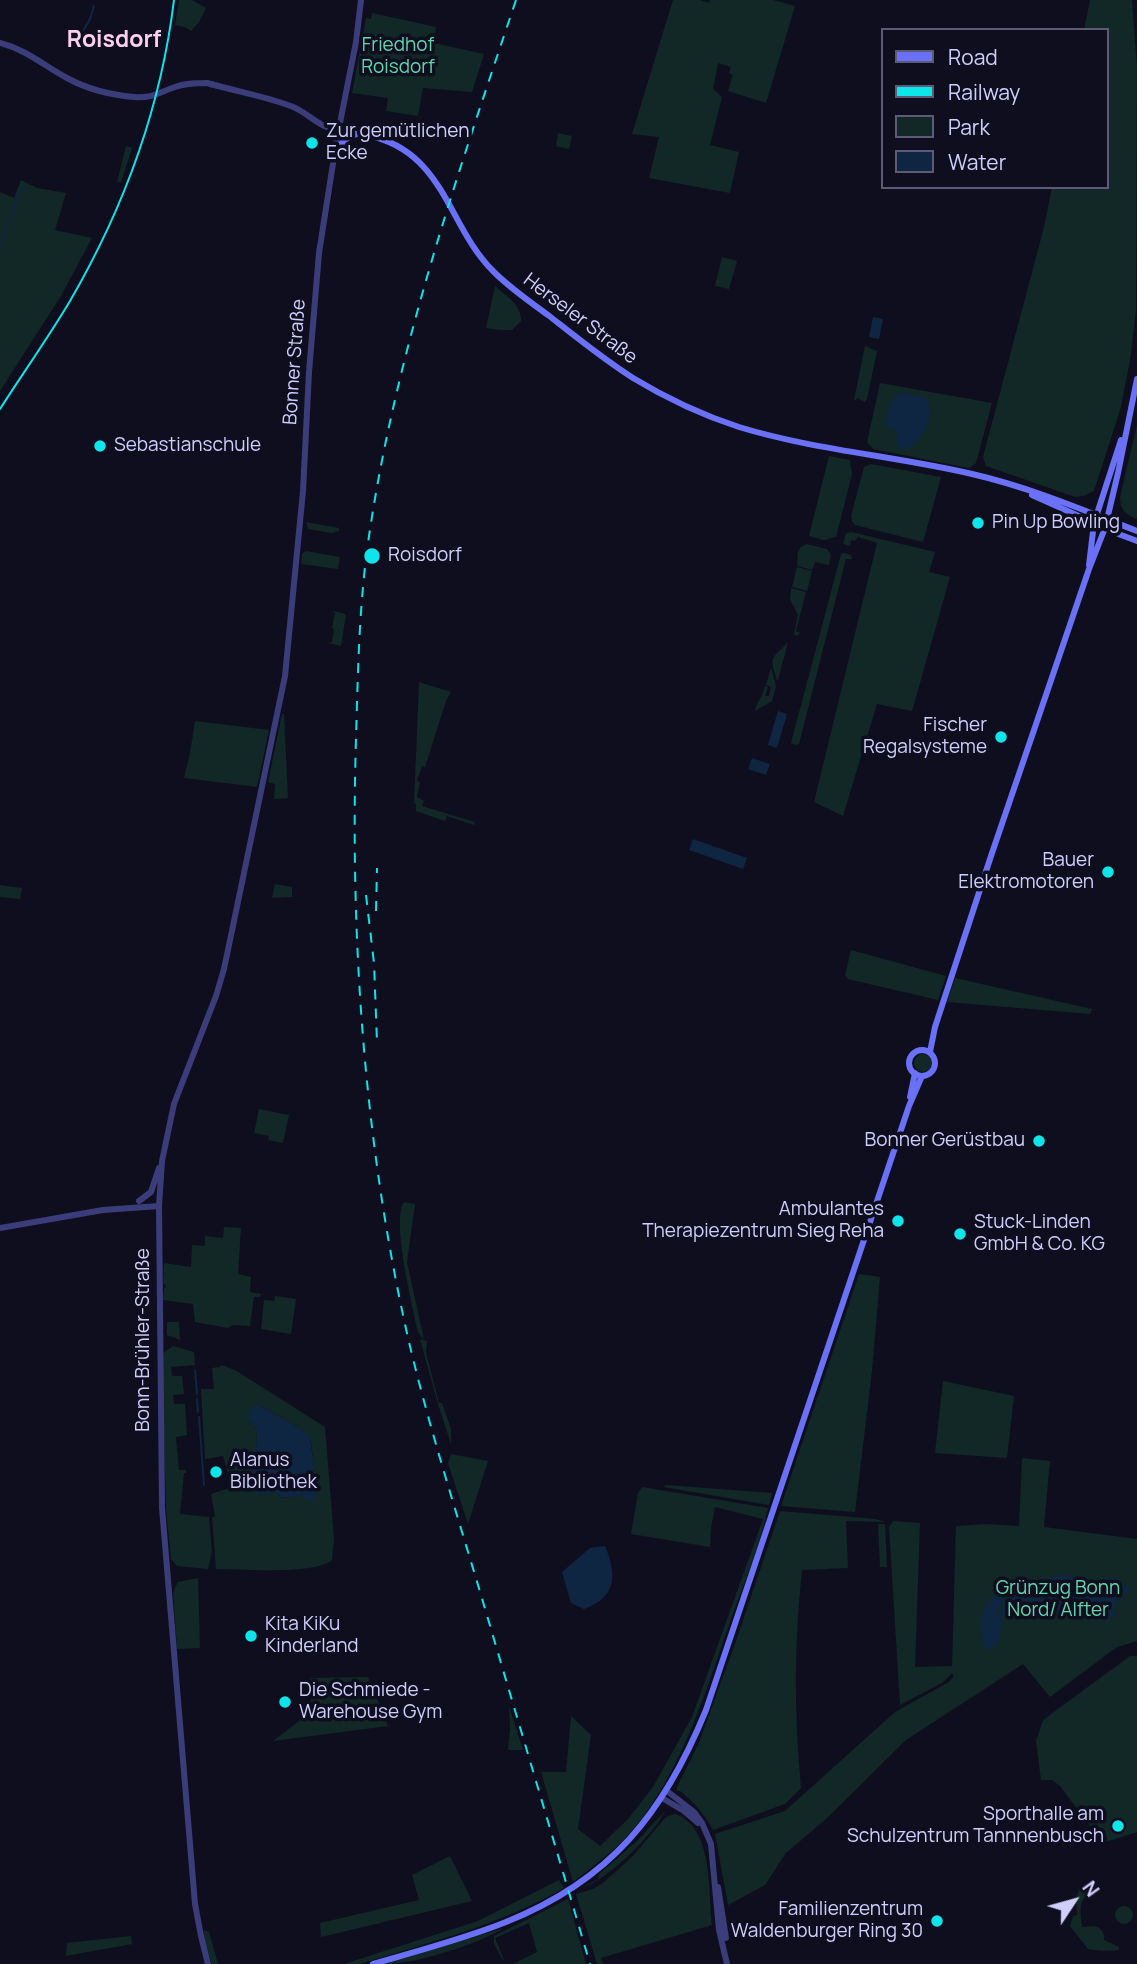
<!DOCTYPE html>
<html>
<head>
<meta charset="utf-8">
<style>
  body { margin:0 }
  #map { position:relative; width:1137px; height:1964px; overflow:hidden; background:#0f0e1f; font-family:Manrope,sans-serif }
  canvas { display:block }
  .legend { position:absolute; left:881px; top:28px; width:228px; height:161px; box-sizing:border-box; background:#0f0e1f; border:2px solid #5c5b77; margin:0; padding:9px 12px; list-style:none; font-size:21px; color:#d0cefc }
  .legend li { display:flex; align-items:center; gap:14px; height:35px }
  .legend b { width:35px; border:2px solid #5c5b77 }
  .north { position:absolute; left:1039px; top:1866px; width:70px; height:70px; -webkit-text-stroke:5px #0f0e1f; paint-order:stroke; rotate:54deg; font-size:19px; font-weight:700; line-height:28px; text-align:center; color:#d0cefc }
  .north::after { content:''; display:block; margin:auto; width:24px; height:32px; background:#d0cefc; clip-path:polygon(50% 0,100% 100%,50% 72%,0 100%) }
</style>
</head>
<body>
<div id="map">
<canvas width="1137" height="1964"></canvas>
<ul class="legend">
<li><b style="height:9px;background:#6a71f7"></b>Road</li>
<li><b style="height:9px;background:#0ce5ea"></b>Railway</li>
<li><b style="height:19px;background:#112826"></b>Park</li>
<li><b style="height:19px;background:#0e2642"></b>Water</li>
</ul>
<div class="north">N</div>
</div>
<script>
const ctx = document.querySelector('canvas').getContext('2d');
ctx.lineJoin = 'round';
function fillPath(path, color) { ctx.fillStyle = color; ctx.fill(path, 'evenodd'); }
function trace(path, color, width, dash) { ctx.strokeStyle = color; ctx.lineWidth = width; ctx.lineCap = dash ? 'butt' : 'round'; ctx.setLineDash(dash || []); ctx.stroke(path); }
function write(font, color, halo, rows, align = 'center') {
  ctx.font = font + ' Manrope,sans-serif'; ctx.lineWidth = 7; ctx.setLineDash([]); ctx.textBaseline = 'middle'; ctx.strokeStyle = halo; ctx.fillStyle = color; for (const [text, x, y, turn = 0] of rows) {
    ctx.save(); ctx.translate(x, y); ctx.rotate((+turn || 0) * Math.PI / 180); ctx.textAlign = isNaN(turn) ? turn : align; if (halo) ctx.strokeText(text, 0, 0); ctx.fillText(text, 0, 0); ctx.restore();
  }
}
const green = new Path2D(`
  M179,0H192L206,8L199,22L191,31L185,27L175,25Z
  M673,0H699L709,3L710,0H773L795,6L766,103L728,91L733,75L729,73L731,67L718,63L713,89L722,97L710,145L739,152L730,193L649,178L659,137L632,134Z
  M1090,0H1132L1137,67L1136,311L1130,360L1121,407L1094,491L1083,496L1075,497L986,466L983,457L1044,227L1052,187H1107V30H1084Z
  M372,13L436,27L434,43L484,54L472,92L423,88L418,116L386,111L388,98L352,93L366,18L371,19Z
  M558,133L572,136L569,149L556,146Z
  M126,146L132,148L121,182H117Z
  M21,180L37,188L66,193L55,230L92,238L61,296L0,391V192L14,198Z
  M722,257L737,261L729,289L715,286Z
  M495,286C506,296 522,305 521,321L512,330H501L486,328Z
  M865,346L877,351L867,399L865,402L857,398L856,400H854Z
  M880,383L992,403L976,463L969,468L873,449L867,442Z
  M1137,425V519C1125,514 1120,510 1120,497Z
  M829,456L850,460L852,474L836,537L824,540L809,536Z
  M871,464L941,477L923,542L855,525L852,521L851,516L864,467Z
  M306,522L339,528V531L332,533L308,529Z
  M851,532L935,552L929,572L950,577L912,711L877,704L843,816L814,802L877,543L858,537L855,541L851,540L850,546L843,544L846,533Z
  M807,544L827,549L831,555L829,565L815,562L812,570L797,566C799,556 794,548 807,544Z
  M306,551L340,557L338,569L301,564L302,554Z
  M844,553L851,555L852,559H846L799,744L796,745L791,743L841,554Z
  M797,567L812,571L807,591L792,587Z
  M791,588L806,592L796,631L800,633L797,636L794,634L798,615L790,599Z
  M331,611L343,613L346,615L341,646L328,643L332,642L334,629L332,628L335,613Z
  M788,642L778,680H777C768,654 773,659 788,642Z
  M771,668L776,686L772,701L755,711C757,701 763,696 765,686L768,687L765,696H769L771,687L766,685Z
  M419,682L451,692L446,701L425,767L422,766L417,781L420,782L417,797L424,801L422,806L475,822L474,825L447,816L445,821L416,811V804L414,803Z
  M282,714H284L288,798L274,799L275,784L268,782Z
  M195,721L269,730L257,787L184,778L190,753Z
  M275,884L292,887V897L272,898Z
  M0,885L22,888L20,899L0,897Z
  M851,950L946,976L938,1000L848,979L845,975Z
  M955,978L1092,1009L1090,1014L947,1002Z
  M914 1063a9 9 0 1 1 18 0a9 9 0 1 1-18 0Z
  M259,1109L289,1115L283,1143L268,1140L269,1136L254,1133Z
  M404,1202L415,1204L407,1262L424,1340L418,1332C413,1308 391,1220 404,1202Z
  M224,1227L241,1228L238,1274L251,1277L250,1292L261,1294L260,1297H254L250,1326L233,1325L228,1328L195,1322L193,1304L163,1300L164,1288L166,1286L163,1283L164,1263L191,1267L192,1245L205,1246V1236L223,1238Z
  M859,1274L880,1277L872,1371L855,1512L781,1506Z
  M275,1296L296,1299L291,1334L261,1329L264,1300L274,1301Z
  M167,1322H179L180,1340L167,1335Z
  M420,1339L427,1341L426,1353L439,1403H442L451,1429V1444L438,1404Z
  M173,1346L194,1352L195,1365L171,1367L172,1376H182L184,1394L173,1395L174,1404H185L187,1435L176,1437L179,1470H186V1473H184L180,1514L209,1517L212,1552L208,1569L177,1566L171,1559L166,1509L162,1359L164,1352Z
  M221,1365L235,1370L325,1427L334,1538L332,1560C315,1575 241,1569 216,1569L212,1517H215L211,1494L233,1487V1482L231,1483L223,1456L205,1459L201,1389H214L212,1368L220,1367ZM259,1405L299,1428L311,1441L316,1488L304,1496L302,1494L294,1497L281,1498L277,1492L256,1493L254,1485L251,1480L259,1466L256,1448L257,1431L250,1421V1411Z
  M943,1381L1014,1396L1007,1458L935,1453Z
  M451,1454L488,1461L468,1524L448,1463Z
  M1022,1458L1050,1461L1044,1527L1137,1539V1641L1117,1647L1050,1697L1023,1664L906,1740L826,1819L786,1853L765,1885L728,1905L715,1834L785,1811L895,1712L949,1682L954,1676L952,1673L942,1683L900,1705L889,1527L893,1521L920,1523L915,1667L952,1666L956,1526L987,1524L1019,1526Z
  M666,1485L772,1493L769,1505L664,1487Z
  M642,1487L768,1508C760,1546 744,1583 731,1619C706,1690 684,1766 636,1826C618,1848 595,1865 573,1882L541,1772H566L571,1716L591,1735L578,1829L600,1846L628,1819L653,1787L692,1717L763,1519L715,1507L711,1528L710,1547L631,1534L638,1493Z
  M780,1511L876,1519L885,1522L846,1521L848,1568L802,1570C794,1643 794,1715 801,1788L785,1804L713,1830C705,1815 693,1801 680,1791H677V1787L698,1745L735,1644Z
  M878,1524H885L887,1567H880Z
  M198,1578L200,1648L177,1649L173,1592L178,1582Z
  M1130,1656H1137V1832L1103,1843L1060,1786L1052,1780H1041L1036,1741L1043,1720Z
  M368,1677L388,1726L273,1741L311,1712L310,1678Z
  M509,1706L523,1750H508L510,1729Z
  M665,1811C653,1835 607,1881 581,1888L598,1879L599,1874L637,1841Z
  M675,1814C714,1827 708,1892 712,1925L601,1958L603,1964H597L576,1894L593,1889L603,1883L632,1857L666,1817Z
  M450,1856L472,1901L321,1937L320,1923L419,1900L412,1875Z
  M559,1880L564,1888C500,1925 430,1942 360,1964H344L478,1921Z
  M1077,1888L1082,1892L1089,1893C1077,1903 1081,1914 1082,1927C1092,1927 1099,1923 1104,1935V1940L1119,1947V1950C1109,1951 1099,1951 1088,1949L1070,1926L1073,1916L1077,1915L1076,1897L1079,1891Z
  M816,1897L824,1907L823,1913L818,1918L809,1916L813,1900Z
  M568,1899L586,1964H513L537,1952L529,1923L495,1938L504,1960L502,1959L494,1943V1936Z
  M1115 1915a9 9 0 1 1 18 0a9 9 0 1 1-18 0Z
  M504,1928C478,1944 416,1964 386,1964Z
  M204,1930L209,1932L218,1964H212L204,1939Z
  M131,1936L132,1944L66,1956L67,1943Z`);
const water = new Path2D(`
  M873,317L883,319L879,339L869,337Z
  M904,393L925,397C939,417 922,435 910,449H902L896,445L898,431L885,426L888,408L895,396Z
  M778,711L787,714L777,748L768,745Z
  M752,758L770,764L766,775L748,769Z
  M693,839L747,858L743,869L689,850Z
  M259,1405L299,1428L310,1437L314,1466L316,1498L312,1502L305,1498L302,1494L294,1497L281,1498L277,1492L258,1495L256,1493L251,1477L253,1471L259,1466L256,1448L257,1431L250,1421V1411L254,1406Z
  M605,1546C617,1574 617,1597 584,1609L571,1603L562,1572L590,1548Z
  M1062,1575C1072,1576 1080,1581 1090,1581C1112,1580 1113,1570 1131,1591C1118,1593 1112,1602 1115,1615L1104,1621L1095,1607L1092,1604H1088L1058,1613L1053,1609L1037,1606L1029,1601C983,1610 1014,1634 990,1650L985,1649C977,1626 981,1600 1005,1588H1008C1008,1599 996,1606 998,1617L1012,1591L1019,1585L1036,1583L1055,1576Z`);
const stream = new Path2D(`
  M73,48L90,19L94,6
  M0,246L19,194L24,185
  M195,1370L197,1394
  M197,1399L198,1412
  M199,1417L204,1485`);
const tertiary = new Path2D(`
  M0,43C27,50 43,65 67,78C87,89 111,95 134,97C151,99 160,92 175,87C186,83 196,83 207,83C235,91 264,96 291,106C309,113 320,129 339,130
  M139,1201L151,1192L159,1168
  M0,1228L103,1210L159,1206
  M667,1791L694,1812L702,1823L711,1844L719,1930L727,1964
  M662,1798L684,1811L698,1823
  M718,1887L726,1938
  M208,1964L201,1936L195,1904L162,1508L159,1206L162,1161L174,1104L216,996L224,969L285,676L303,491L309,372L319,253L337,138L356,42L361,0`);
const secondary = new Path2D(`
  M339,130C351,133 364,134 375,137C446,157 448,227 494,272C510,288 530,302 548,315C576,337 603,359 633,378C666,398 702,415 739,427C814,450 895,456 972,474C1029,487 1083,510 1137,531
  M336,148L348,138L356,134
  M1032,495L1121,535L1137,541
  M1089,565L1094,523L1121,440
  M909 1063a13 13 0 1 1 26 0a13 13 0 1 1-26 0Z
  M930,1052L935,1027L991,856L1089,569L1105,528L1118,473L1137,379
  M910,1097L915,1073
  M373,1964C417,1951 464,1939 506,1922C611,1880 664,1813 706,1710L909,1106L922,1076`);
const tram = new Path2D(`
  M0,409C23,373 48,338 70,301C124,208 161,107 174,0`);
const rail = new Path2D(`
  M516,0C457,176 396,352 369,536C359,603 358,671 356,738C350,939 364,1146 409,1342C429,1427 456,1511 481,1595C517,1718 554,1841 590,1964
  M366,895L374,963L377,1042
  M376,911L377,868`);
const markers = [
  [312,143,7,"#0ce5ea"],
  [100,446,7,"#0ce5ea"],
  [978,523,7,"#0ce5ea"],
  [372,556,9,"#0ce5ea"],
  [1001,737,7,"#0ce5ea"],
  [1108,872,7,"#0ce5ea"],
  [1039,1141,7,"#0ce5ea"],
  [898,1221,7,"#0ce5ea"],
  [960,1234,7,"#0ce5ea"],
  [216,1472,7,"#0ce5ea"],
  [251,1636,7,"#0ce5ea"],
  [285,1702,7,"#0ce5ea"],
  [1118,1826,7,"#0ce5ea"],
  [937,1921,7,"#0ce5ea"]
];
const parkNames = [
  ["Friedhof",398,46],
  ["Roisdorf",398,68],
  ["Grünzug Bonn",1058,1589],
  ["Nord/ Alfter",1058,1611]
];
const poiNames = [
  ["Zur gemütlichen",326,132],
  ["Ecke",326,154],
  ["Sebastianschule",114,446],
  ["Pin Up Bowling",992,523],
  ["Roisdorf",388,556],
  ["Fischer",987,726,"right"],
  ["Regalsysteme",987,748,"right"],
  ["Bauer",1094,861,"right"],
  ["Elektromotoren",1094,883,"right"],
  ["Bonner Gerüstbau",1025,1141,"right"],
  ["Ambulantes",884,1210,"right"],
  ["Therapiezentrum Sieg Reha",884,1232,"right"],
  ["Stuck-Linden",974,1223],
  ["GmbH & Co. KG",974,1245],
  ["Alanus",230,1461],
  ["Bibliothek",230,1483],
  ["Kita KiKu",265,1625],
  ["Kinderland",265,1647],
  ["Die Schmiede -",299,1691],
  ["Warehouse Gym",299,1713],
  ["Sporthalle am",1104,1815,"right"],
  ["Schulzentrum Tannnenbusch",1104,1837,"right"],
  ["Familienzentrum",923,1910,"right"],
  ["Waldenburger Ring 30",923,1932,"right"]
];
const streetNames = [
  ["Herseler Straße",580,319,37],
  ["Bonner Straße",295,362,-86],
  ["Bonn-Brühler-Straße",144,1340,-90]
];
const quarterNames = [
  ["Roisdorf",114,41]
];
fillPath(green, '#112826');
fillPath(water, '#0e2642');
trace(stream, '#0e2642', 2);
trace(tertiary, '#3b3d7b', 6);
trace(secondary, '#6a71f7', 6);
trace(tram, '#0ce5ea', 2);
trace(rail, '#0ce5ea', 2, [10, 9]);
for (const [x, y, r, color] of markers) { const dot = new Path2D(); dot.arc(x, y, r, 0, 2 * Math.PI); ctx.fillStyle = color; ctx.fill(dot); trace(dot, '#0f0e1f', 2.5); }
write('19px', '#5fd8b0', '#0f0e1f', parkNames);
write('19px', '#d0cefc', '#0f0e1f', poiNames, 'left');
write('19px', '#d0cefc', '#0f0e1f', streetNames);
write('bold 23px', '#fdd0f0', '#0f0e1f', quarterNames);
</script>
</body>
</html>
